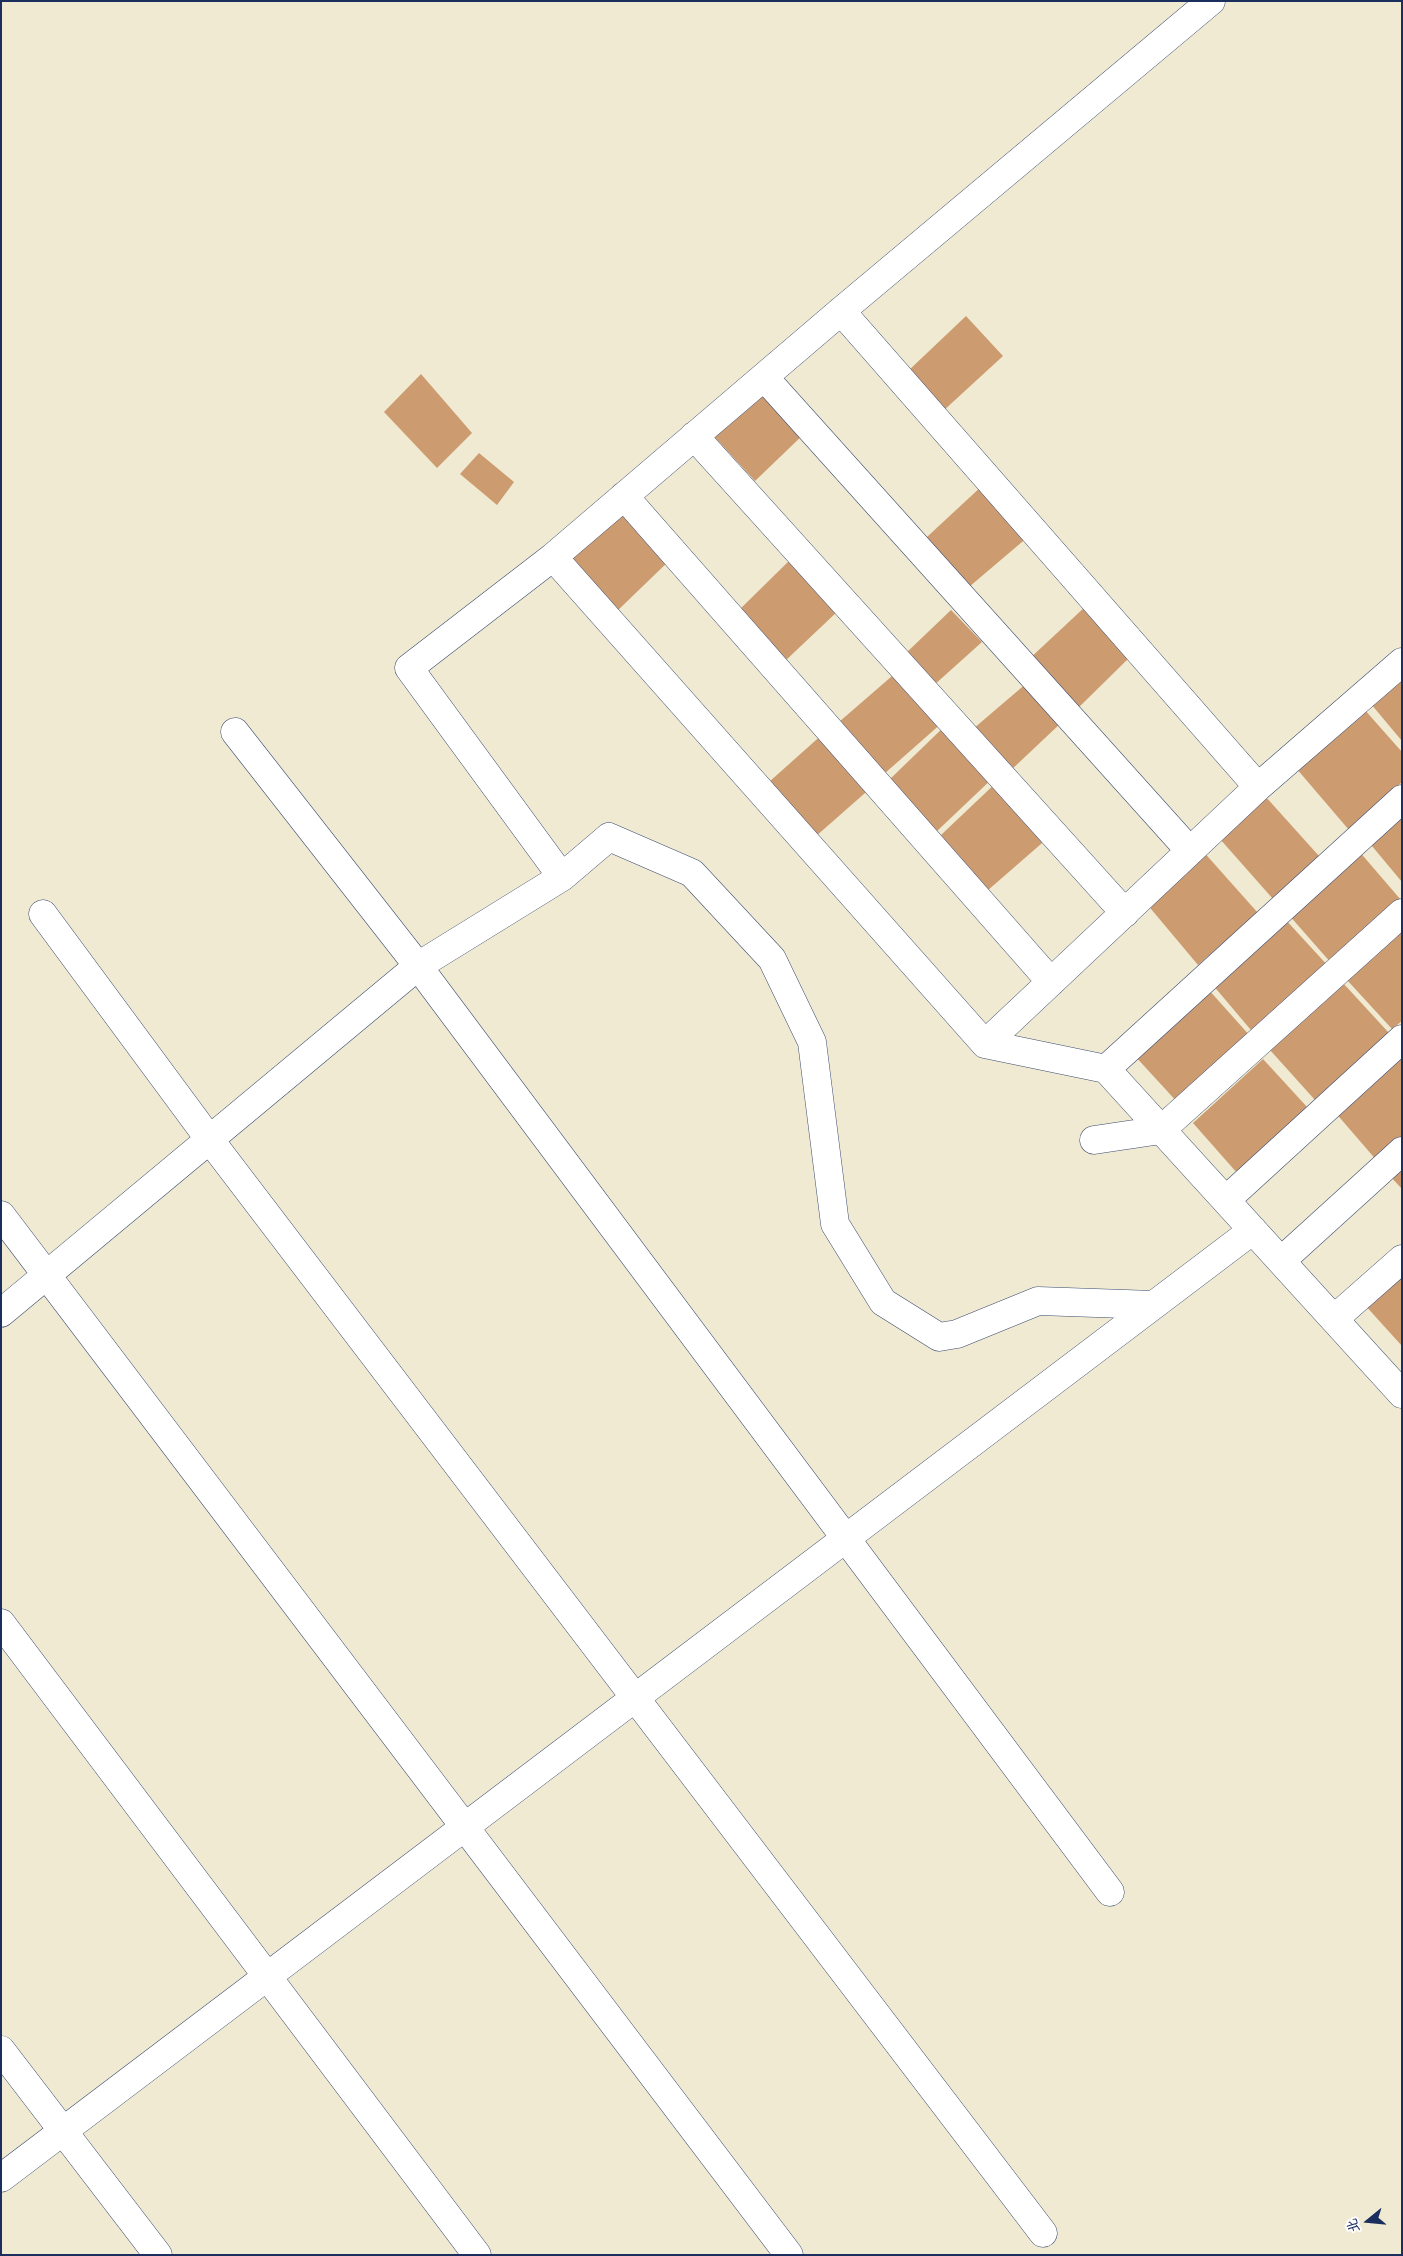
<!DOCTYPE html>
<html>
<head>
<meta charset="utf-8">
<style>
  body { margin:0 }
  #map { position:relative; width:1403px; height:2256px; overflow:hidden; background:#efead1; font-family:"Balsamiq Sans","LXGW WenKai TC",sans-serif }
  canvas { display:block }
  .frame { position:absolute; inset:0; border:2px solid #1b2f5e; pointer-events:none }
  .north { position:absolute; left:1343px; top:2196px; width:50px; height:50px; -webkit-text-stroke:4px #fff; paint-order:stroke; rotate:253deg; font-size:14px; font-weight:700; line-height:20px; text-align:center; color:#1b2f5e }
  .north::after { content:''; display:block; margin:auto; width:18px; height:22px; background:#1b2f5e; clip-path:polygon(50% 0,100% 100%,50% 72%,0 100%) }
</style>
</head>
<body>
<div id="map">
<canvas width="1403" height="2256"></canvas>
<div class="frame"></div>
<div class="north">北</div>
</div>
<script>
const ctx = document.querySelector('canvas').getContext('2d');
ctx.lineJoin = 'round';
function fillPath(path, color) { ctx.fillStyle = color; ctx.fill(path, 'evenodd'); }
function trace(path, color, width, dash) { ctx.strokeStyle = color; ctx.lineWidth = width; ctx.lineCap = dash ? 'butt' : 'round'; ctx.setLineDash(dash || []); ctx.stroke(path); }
const building = new Path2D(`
  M966,316L1003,356L942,412L907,372Z
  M421,374L472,433L437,468L384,412Z
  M765,386L806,432L755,481L711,433Z
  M479,453L514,482L497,505L460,474Z
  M984,484L1029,536L969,587L927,537Z
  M625,505L672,558L614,614L565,562Z
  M791,559L839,610L784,662L738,611Z
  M1087,605L1130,657L1074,712L1027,661Z
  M951,610L982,642L933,686L905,654Z
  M899,670L943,722L884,774L839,722Z
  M1402,677V741L1371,704Z
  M1028,682L1062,722L1009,772L973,729Z
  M1364,709L1402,752V782L1349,830L1296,768Z
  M948,723L995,776L935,833L889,780Z
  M825,732L873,786L815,837L769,782Z
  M999,780L1049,837L987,891L941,835Z
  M1265,796L1319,856L1273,899L1220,839Z
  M1402,807V882L1367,840Z
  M1201,849L1258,913L1198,965L1146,903Z
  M1358,850L1401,900L1332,964L1288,914Z
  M1284,918L1330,968L1256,1036L1212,984Z
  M1402,931V1021L1392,1029L1347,980Z
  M1343,983L1389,1033L1315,1100L1270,1050Z
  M1208,989L1251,1037L1179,1104L1134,1055Z
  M1402,1049V1140L1378,1162L1334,1111Z
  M1263,1059L1308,1108L1238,1174L1193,1123Z
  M1402,1164V1189L1390,1176Z
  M1402,1270V1346L1364,1304Z`);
const minor = new Path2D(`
  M1211,1L841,311L553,557L985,1044L1258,787L1402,662
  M841,311L1258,787
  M764,377L1190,851
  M694,436L1125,913
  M624,496L1051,982
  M553,557L409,668L562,877
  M235,732L418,966L1110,1892
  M43,914L210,1140L1043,2233
  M985,1044L1106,1069L1402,1394
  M1106,1069L1402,799
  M1094,1140L1161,1130L1402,913
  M1226,1200L1402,1039
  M1,1215L789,2255
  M1281,1261L1402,1151
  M1,1313L418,966L562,877L609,837L692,873L772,959L812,1042L835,1224L883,1302L939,1337L957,1334L1038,1301L1154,1305
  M1334,1319L1402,1259
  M1,1623L477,2255
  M1,2050L158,2255
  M1,2178L1253,1230`);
fillPath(building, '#cd9b70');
trace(minor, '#3b4b6f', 29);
trace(minor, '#fff', 28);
</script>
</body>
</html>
